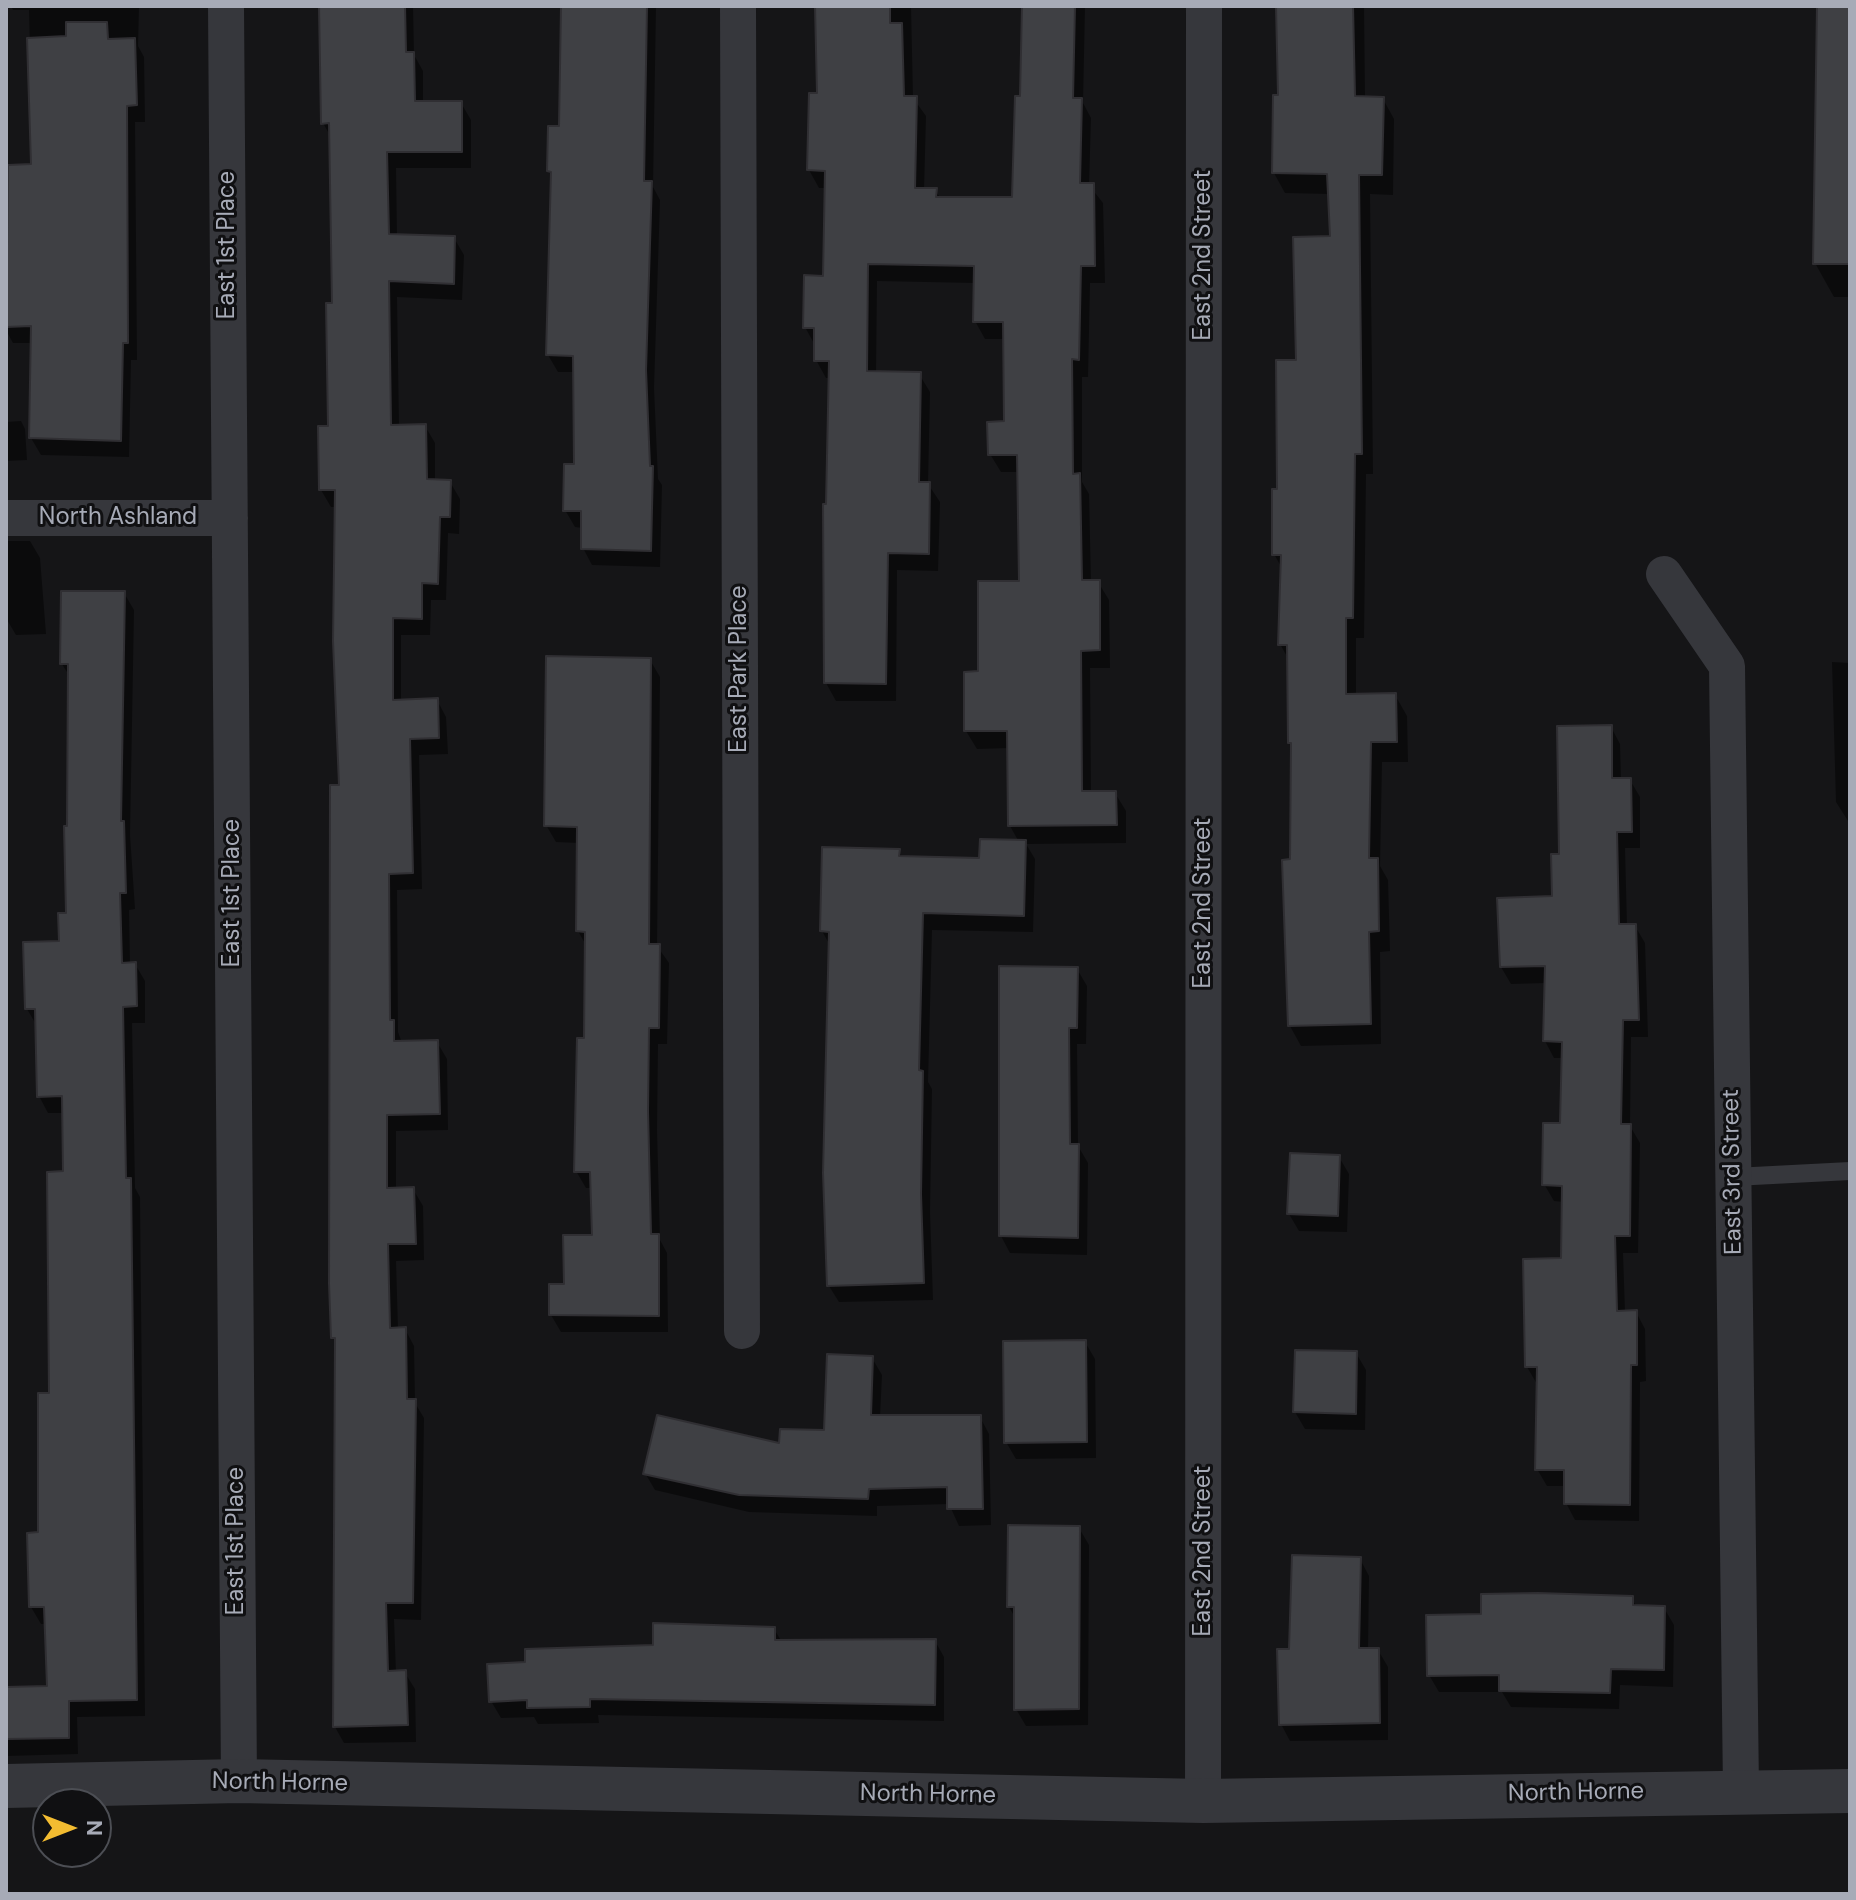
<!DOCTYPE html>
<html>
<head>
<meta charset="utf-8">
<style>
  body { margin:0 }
  #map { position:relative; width:1856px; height:1900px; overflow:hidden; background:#151517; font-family:"DM Sans",sans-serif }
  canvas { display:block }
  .frame { position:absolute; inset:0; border:8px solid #a7abb7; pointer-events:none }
  .north { position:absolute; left:32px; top:1788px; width:80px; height:80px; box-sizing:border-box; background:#101012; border:2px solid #4c4e54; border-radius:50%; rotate:90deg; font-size:22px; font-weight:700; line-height:32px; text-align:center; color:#a7abb7 }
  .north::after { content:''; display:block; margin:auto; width:28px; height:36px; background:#f3bc31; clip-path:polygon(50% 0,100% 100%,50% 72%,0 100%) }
</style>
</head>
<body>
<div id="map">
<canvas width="1856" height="1900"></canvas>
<div class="frame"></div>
<div class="north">N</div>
</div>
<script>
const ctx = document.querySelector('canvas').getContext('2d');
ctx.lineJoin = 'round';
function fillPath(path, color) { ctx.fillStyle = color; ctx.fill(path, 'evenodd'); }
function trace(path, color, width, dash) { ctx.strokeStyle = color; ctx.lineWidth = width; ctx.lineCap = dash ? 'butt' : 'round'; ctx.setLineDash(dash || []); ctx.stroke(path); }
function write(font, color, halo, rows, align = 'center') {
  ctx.font = font + ' "DM Sans",sans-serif'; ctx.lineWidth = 6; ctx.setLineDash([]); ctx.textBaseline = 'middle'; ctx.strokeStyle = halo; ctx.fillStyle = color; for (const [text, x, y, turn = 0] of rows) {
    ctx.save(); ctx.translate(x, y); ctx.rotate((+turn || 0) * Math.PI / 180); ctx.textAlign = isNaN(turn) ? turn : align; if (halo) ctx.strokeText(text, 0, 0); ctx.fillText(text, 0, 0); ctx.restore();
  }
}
const shadow = new Path2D(`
  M11,6H139L138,46L144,57L145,122H135L137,360H131L129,457L41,455L31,438L33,343H13L6,330V246H11L33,166L29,10H13Z
  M321,6H413L414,55L423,71V103H461L471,120V168H396L397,237L454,238L464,255L462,300L397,297L399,426H425L435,443V481L450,482L460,499L459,534L448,533L446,600H431L430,635H401V701L437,700L446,717L448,754L419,755L422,889L397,890L398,1032L402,1043L437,1042L447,1059L448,1130L396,1131V1190L413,1189L423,1206L424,1260L396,1261L398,1329H405L414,1346L415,1403L424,1418L421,1620L394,1619L396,1673H405L415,1689L416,1742L344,1743L335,1727L337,1344L333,1338L341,787L337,507H331L321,490L330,428L334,305L331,137L323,123Z
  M563,6H656L653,187L660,200L654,388L658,479L662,485L660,567L592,565L583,548V528L575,527L565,510L577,466L575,372H558L548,355L553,179L549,171L561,128Z
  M817,6H911L913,98L926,116L924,190H935L941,199H1014L1022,98L1024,6H1085L1083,103L1091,118L1089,185L1103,203L1105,283H1090L1088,377H1082V482L1089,494L1091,582H1098L1109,600L1110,668H1090L1091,793H1115L1126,811V843L1026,844L1035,859L1033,932L932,930L928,1082L932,1089L930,1212L933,1300L839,1302L829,1286L831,947L822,931L898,851L903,858L981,860L1019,842L1010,826L1009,748L977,749L966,731L980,673L1021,583L1019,472H1001L990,454L1006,423L1005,339H985L975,321V283L877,281L876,373L919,374L930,392L928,484L940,502L938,571L897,570L896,701H836L826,683L824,552L830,378H826L816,360V347L805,327L825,278L826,188H819L809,170L819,95Z
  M1278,6H1364L1365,98L1383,99L1394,119L1393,195L1370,194L1373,474H1366L1364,638H1356V696L1395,695L1407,716L1408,762H1382L1380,866L1388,880L1390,951L1380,952L1381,1044L1301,1046L1290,1026L1293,749L1290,743L1289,660L1280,644L1283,570L1274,554L1298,362L1332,238L1330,194L1285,193L1274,173L1280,97Z
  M1819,6H1850V297H1834L1815,263Z
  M21,421L25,429L27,460L6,461V422Z
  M6,541H30L40,558L46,634L16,635L6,618Z
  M124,593L134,610L130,835L135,909L129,910L130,965L135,964L145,981V1023H132L135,1188L140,1197L145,1716L77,1717L78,1754L6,1756V1689L49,1688L46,1624H41L31,1607L40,1534L66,1173L65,1113H48L39,1096L37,1026L27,1009L61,943L68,914L70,677L62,664Z
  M650,660L660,677L657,946L669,963L667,1044H658L657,1130L660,1240L667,1253L668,1332H561L551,1315L594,1237L592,1188H586L576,1171L586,1041L587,947L578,931L579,843L556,842L546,825Z
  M1832,662L1850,663V824L1836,802Z
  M1611,727L1620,744L1621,780H1630L1640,797V848H1625L1627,926H1635L1645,943L1648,1037H1631L1630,1126L1640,1143L1638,1253H1623L1625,1312H1636L1645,1329L1646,1381L1640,1382L1639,1521L1575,1520L1566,1503V1486H1547L1537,1469V1384L1527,1367L1563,1260L1564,1202L1554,1201L1544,1184L1562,1125L1563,1058H1554L1545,1041L1546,983L1511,984L1501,967L1554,898L1561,856Z
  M1077,969L1087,986L1086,1044H1077L1078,1146L1088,1163L1087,1255L1010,1253L1001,1236Z
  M1339,1157L1349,1174L1347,1232L1299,1231L1289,1214Z
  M1085,1342L1095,1359L1096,1458L1016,1459L1006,1442Z
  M1356,1353L1366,1370L1365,1430L1305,1429L1295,1412Z
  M872,1358L882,1375L880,1417H980L989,1434L991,1525L959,1526L949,1504L877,1506V1516L749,1512L655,1490L645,1473L781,1446L826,1432Z
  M1079,1528L1089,1545L1088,1725L1026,1726L1016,1709V1619L1009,1607Z
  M1360,1559L1369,1576L1368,1650H1378L1388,1667V1740L1290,1741L1281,1724L1291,1651Z
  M1631,1598L1637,1607L1664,1608L1674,1625L1673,1687L1620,1685L1619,1709L1511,1707L1502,1692H1439L1429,1675Z
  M774,1629L782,1642L935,1641L944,1657V1721L598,1715L599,1723L538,1724L534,1717L501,1718L491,1701L527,1664Z`);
const building = new Path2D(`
  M319,6H405L406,52H414L415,101H462V152H387L389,234L455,236L454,284L389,281L391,425L426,424L427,479L451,480L450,517H440L438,584L422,583V619L393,618V700L438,698L439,738L410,739L413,873L389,874L390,1020H394V1041L438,1040L440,1114L387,1115V1188L414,1187L416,1244H388L390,1328L406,1327L407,1399H416L413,1603H386L388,1671L406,1670L408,1725L333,1727L335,1338H331L329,1283L330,785H339L333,641L335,490H319L318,426H328L326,303H332L329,123L321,124Z
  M561,6H647L644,181H652L646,370L650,466H653L651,551L581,549V511H563L564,464H574L573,356L546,355L551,172L547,171L548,126H559Z
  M815,6H890V23H902L904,96H917L915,188H937L936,197H1012L1015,96H1020L1022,6H1075L1073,98H1082L1080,183H1094L1095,266H1081L1079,360L1072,359L1073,474L1080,473L1082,580H1100V650L1081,651L1082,791H1116L1117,825L1008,826L1007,731H964V672L978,671V581H1019L1017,455H988L987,422L1004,421L1003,322H973L974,266L868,264L867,371L921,372L919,482H930L929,554L888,553L886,684L824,683L823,504H826L829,361H814V328H803L804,275L823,276L825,171L807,170L809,93H817Z
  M1276,6H1353L1355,96L1384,97L1382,175H1359L1362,454H1355L1353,618H1346V694L1396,693L1397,742H1371L1369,858H1378L1379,931L1369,932L1371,1024L1288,1026L1282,860L1290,859L1291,743H1288L1287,645H1278L1281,555H1272V489H1277L1276,360H1296L1293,237L1330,236L1327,174L1272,173L1273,95H1278Z
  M1817,6H1850V264H1813Z
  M66,22H107L108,39L135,38L137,105L127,106L128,343H123L121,441L29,438L31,326L6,327L8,165L31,164L27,38L66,36Z
  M61,591H125L121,821H124L126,893H120L122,963L136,962L137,1006L123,1007L126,1178H131L137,1700L69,1701V1738L6,1739V1687L47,1686L44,1607H29L27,1533L38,1532V1393H49L47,1172L63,1171L62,1096L37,1097L35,1009H25L23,942L59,941L58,913H66L64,826H67L68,664H60Z
  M546,656L651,658L649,944H660L659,1028H649L648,1111L651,1234H659V1316L549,1315V1284H564L563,1235H592L590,1172H574L577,1038H584L585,932L576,931L577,827L544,826Z
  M1612,725V778H1631L1632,832H1617L1619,924H1636L1639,1020H1623L1621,1124H1631L1630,1236H1615L1617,1311L1637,1310V1365H1631L1630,1505L1564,1504V1470H1535L1537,1367H1525L1523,1259L1561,1258L1562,1186L1542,1185L1543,1123H1560L1562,1042L1543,1041L1545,966L1500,967L1497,898L1552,896L1551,854H1559L1557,726Z
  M980,839L1026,840L1024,916L923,913L919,1070L923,1071L921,1194L924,1283L827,1286L823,1173L829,932L820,931L822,847L900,849L899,856L979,858Z
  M999,966L1078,967L1077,1028H1069L1070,1144H1079L1078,1238L999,1236Z
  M1290,1153L1340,1155L1338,1216L1287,1214Z
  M1086,1340L1087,1442L1004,1443L1003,1341Z
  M1295,1350L1357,1351L1356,1414L1293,1412Z
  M827,1354L873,1356L871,1415H981L983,1509H947V1487L869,1489L868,1499L739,1495L643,1474L657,1415L779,1443L780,1429L824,1430Z
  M1008,1525L1080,1526L1079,1709L1014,1710V1607H1007Z
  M1292,1555L1361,1557L1359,1648H1379L1380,1723L1279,1725L1277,1649H1289Z
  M1538,1593L1633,1596V1605L1665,1606L1664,1670L1611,1669L1610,1693L1499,1691V1675L1427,1676L1426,1615L1481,1614V1594Z
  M653,1623L775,1627V1640L936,1639L935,1705L590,1699V1707L527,1708V1700L489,1702L487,1664L525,1662V1649L653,1645Z`);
const service = new Path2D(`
  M1734,1177L1850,1171`);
const minor = new Path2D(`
  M226,6L239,1781
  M738,6L742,1331
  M6,518H230
  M1664,574L1727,666L1741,1790
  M1203,1801L1204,6`);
const tertiary = new Path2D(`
  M6,1786L239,1781L1203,1801L1850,1791`);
const streetNames = [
  ["East 1st Place",228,245,-90],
  ["East 2nd Street",1204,255,-90],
  ["North Ashland",118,518],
  ["East Park Place",740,669,-90],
  ["East 1st Place",233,893,-90],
  ["East 2nd Street",1204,903,-90],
  ["East 3rd Street",1733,1172,-91],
  ["East 1st Place",237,1541,-90],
  ["East 2nd Street",1204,1551,-90],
  ["North Horne",280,1783,1],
  ["North Horne",1576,1793,-1],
  ["North Horne",928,1795,1]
];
fillPath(shadow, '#0007');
fillPath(building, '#3f4044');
trace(building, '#302f33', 2);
trace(service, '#36373c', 18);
trace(minor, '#36373c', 36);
trace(tertiary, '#36373c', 44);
write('24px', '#a7abb7', '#101012', streetNames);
</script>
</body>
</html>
